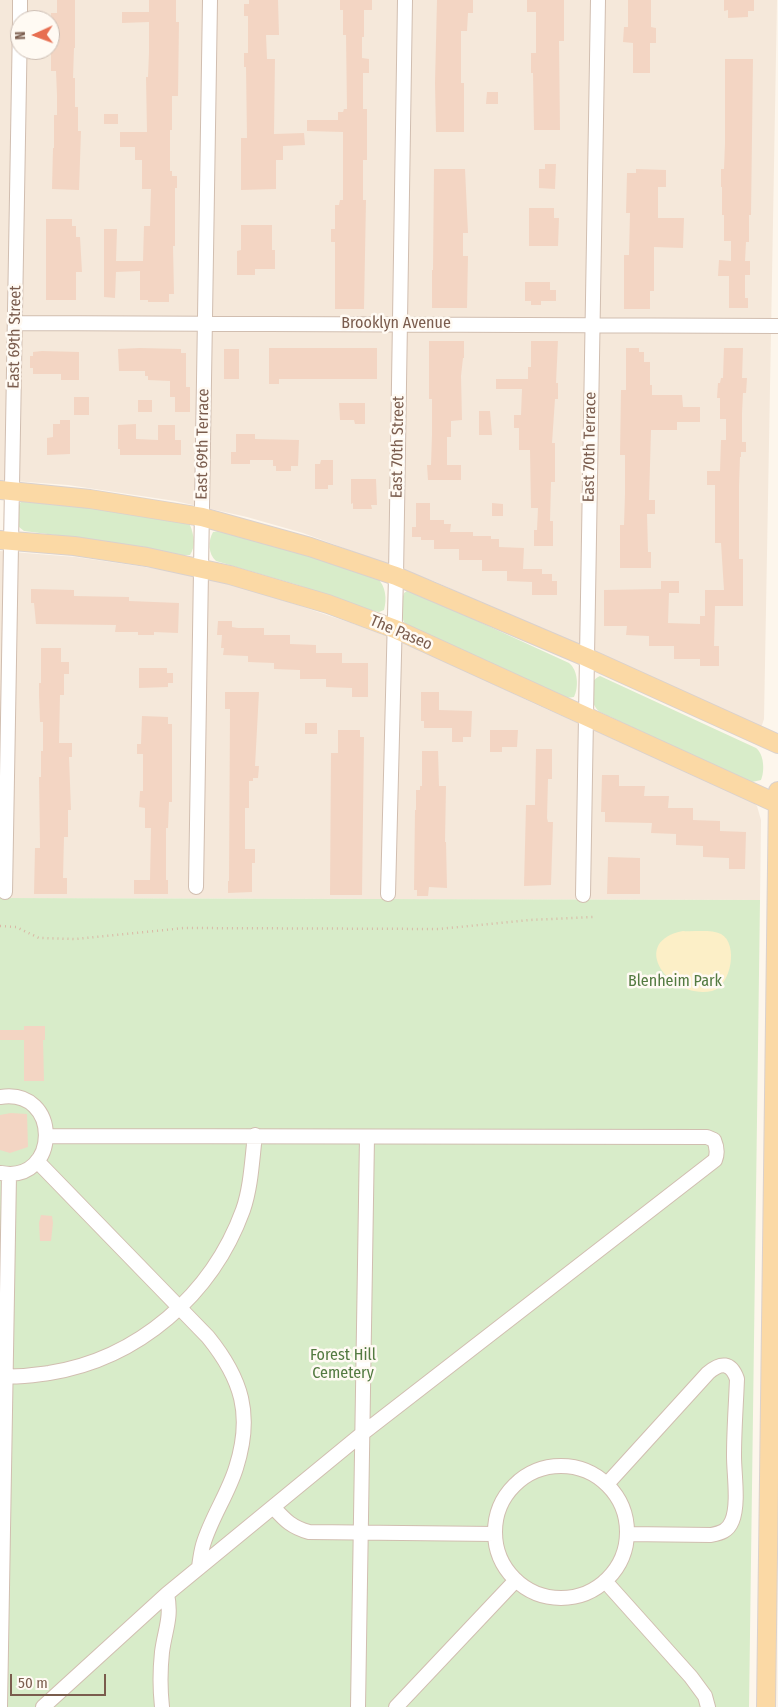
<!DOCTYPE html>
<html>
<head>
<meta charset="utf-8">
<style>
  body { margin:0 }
  #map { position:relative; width:778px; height:1707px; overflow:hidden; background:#fdf6ec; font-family:"Fira Sans Condensed",sans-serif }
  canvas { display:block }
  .north { position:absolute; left:10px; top:10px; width:50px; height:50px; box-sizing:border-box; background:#fffaf3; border:1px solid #cabbb1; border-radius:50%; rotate:268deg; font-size:14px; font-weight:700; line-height:20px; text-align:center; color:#7a5c4d }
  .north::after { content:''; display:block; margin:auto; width:18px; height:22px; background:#e76f51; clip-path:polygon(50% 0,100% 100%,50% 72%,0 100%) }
  .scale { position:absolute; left:10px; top:1674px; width:96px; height:22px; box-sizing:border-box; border:2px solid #7a5c4d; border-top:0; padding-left:6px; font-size:15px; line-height:18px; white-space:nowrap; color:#7a5c4d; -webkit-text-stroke:4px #fffaf3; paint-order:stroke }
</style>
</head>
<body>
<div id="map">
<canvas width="778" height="1707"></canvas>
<div class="north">N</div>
<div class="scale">50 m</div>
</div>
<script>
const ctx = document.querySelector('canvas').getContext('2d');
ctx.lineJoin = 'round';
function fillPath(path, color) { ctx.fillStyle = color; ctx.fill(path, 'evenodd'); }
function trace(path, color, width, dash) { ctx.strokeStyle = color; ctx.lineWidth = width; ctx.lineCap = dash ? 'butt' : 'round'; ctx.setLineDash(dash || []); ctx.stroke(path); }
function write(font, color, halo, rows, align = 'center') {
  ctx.font = font + ' "Fira Sans Condensed",sans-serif'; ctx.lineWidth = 5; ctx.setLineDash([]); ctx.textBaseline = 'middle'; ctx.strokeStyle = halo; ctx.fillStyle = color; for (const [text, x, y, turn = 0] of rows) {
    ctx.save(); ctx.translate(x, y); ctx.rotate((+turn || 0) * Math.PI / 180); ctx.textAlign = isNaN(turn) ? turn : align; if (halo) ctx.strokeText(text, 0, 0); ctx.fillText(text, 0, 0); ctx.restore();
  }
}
const residential = new Path2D(`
  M0,0H777L764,719L762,725L760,727L436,582L303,533L247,517L175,501L68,485L0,480ZM20,20H50V50H20Z
  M0,551L76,557L172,571L237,586L297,605L351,623L413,646L535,704L753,802L757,806L761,820L760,900L0,898Z`);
const green = new Path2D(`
  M21,501H29L96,508L182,522L190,525C194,535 196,546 190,555H182L102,541L24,531L19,527C18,518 17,509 21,501Z
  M219,531L296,550L377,578C386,586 387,599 384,610L379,612L374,611L298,585L216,561C208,554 208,541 213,532Z
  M407,591H412L569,663C578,670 579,687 574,697L566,698L405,624C400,615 401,602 404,593Z
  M600,676L756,748C764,754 765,771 761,780L752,782L746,780L600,712C590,705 586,681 600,676Z
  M0,898L760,900L749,1707H0Z`);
const sand = new Path2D(`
  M683,931C694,932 711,929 721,934C739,944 731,986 712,991C670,1000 627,942 683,931Z`);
const building = new Path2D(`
  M57,0H75V48H74L73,78H75V107H78V131H81L79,190L52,189L53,148H54V115H57V95L56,71H51V13H57Z
  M149,0H176V22H179L178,96H172V130H170V171H172V176H177V188H175V246H173L174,294H169V302H148V300H140V271L116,272L115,298L104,297V229H117L116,261H143L144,226H150L151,189H142V160H135V147H120V132H147L146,77H148L149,53V22L122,23V12H149Z
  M249,0H278L279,35H266L267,59H275L274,134L304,133L305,145L283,146V160H276V189L241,190V138H247L246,67H244V53H248V16H244V4H249Z
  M340,0H372V10H364V37H362V58L369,59V73H363V109H367V160H363V200H366L364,309H335V242H331V229H335V205H339L340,200H343V132L307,131V120H338V112H343L344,109H347L346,35H343V10H340Z
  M437,0H473V13H468L467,31H461V83H464V132H436L435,83Z
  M527,0H564V41H559L560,130H534L533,73H531V53H536V12H527Z
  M628,0H651V27L656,28V43H650V73H633V43L623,42L624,27H628Z
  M724,0H754V11H748V17L728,18V10L724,11Z
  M725,59H753L751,215H749V242H746L745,261H750V275H745V298H748V308H729V276H718L719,260L731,261V241H724V215H722V187H721V169H724L725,143Z
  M487,92H498V104H486Z
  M104,114H118V124H104Z
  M545,164H556L555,189L539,188V169H545Z
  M434,169H465L468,233H463V256H468L467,308H432V270H433Z
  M636,169L666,170V187H658V218H684L683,248L654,247V291H650V309H624V255H629L630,213H626L627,173H636Z
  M529,208H554V218H559L558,246H529Z
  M46,219H72V226H76V237H80L82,272H76V300H46Z
  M241,225H272V250H275V269H255V275H237V251L241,250Z
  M525,282H550V290H556V301H541V305H531V301H525Z
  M429,341H464V358H463L461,376L462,420L451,421V437H447V465H461V480H428L427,465H431L432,435V399H429Z
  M531,341H558L556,383H558V399H555L552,443H555V482H551L550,521H553V546H534V530H537L538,508H531L530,450H519V428H514V415H521L522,389H496V379H528V367H531Z
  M140,348L181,349V353H186V387H190V412H175V397H170V381L148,380V376H145V371H119L118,349Z
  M269,348H377V379H279V384H269Z
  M626,348H639V352H644V362H650V385H652V395H682L683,407H700V422H677V430H651L649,500H655V514H647L648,552H651V568H620V525H624L625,494V455H620L621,390H626Z
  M724,348H743L742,378H747L746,393H743L742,413V442H746V452H741V457H740L739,486V559H743V606H715L714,646H719V666H700V659H674V646H649V636L626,635L627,626H604V590L661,589V581H679V593H669L668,623L700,624V616H705V590H724L721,543H715V485H707V471H720L721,440H726V419H720V398H717L718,383H720L721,378H723Z
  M224,349H239V379H224Z
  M42,351L79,352V380H61V374H33V368H30V356H33V352Z
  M74,397H89V415H74Z
  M138,400H152V412H138Z
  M339,403H365V424H355L354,420H340Z
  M479,411H490L492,435H479Z
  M60,420H70V454L47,455V438L53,437V424H60Z
  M136,424V439L158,440V425H175V440H181V455H120V449H118V425Z
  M236,434H255V439L299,440L298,466H291V471H276V466H273V460H250V464H231V452H236Z
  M321,460H333V485H328V489H315V464H320Z
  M351,479H376L377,505H371L372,509H353V503L351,504Z
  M416,503H430V520H444V524H451L450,532H473V536H491V539H499V547L524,548L523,569H542V574H552V581H557V595H532V582L507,581V571H482V560H459V549H434V540H421V537H412V527H416Z
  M492,503L503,504V516H492Z
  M31,589L74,590V596L129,597V601L179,603L178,633L154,632V635H138V632H115L116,625L36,624L34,603H31Z
  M218,621H232V627L238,628H264V635H290V644L316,645V653H342V663H368V697H352V688L326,687V679H300V670L274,669V663L248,662V656L223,655L224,648H221L222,635H217Z
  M41,648H61V662H69V674H64V695H60L59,743H72V757H69L71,810H68V837H64L63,878H67V894H34L35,848H40L39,777H41V751H43V722H40L39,695V683H41Z
  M139,668H167V673H173V683H168V687L139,688Z
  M225,692H259L255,766H259L258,778H253V781H249V808H245V849H255V863H252V892L228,893V881H229L230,709H225Z
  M421,692H439V710L472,711L471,737H463V742H452V728H424V721H421Z
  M142,716L168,717V724H172V802H169L168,828H166V880H168V894H134V880H150L151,828H145V808L139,807L140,791H143V754H137V744H141Z
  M305,723H317V734H305Z
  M338,730H360V737H364L362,895H330L331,753H338Z
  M490,730H518L517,747H502V752H490Z
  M536,749H552V779H548L547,818L548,822H553L551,885L524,886L526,805H535Z
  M422,751H438L439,786H446L445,842H446L447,888L429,887L428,896H417V890H414L415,810H416V790H420V786H422Z
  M602,775H619V786H645L644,796H669L668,808H693V820L720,821V831L746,832L745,869H729V858L703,857V846L676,845V834L651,833L652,823L605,822V812H601Z
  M608,857L640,858V894H607Z
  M24,1026H45V1040H43L44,1081H24V1040H0V1030H24Z
  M11,1113L27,1114L28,1147L10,1153L0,1150V1115Z
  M41,1215L52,1216L53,1223L51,1241H40L39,1223Z`);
const path = new Path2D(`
  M0,926L16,927L39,938L76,939L184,928L439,929L529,920L593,917`);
const minor = new Path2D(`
  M20,20V0
  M15,323L778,326
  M196,887L210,0
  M5,892L20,22
  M388,894L396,576L405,0
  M583,895L598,0
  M0,1097C62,1087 60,1184 1,1173
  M37,1161L208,1337C242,1379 253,1415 236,1468C228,1494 211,1518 203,1545C201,1552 200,1560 199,1567
  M0,1376C16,1378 33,1375 49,1373C138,1359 212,1295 243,1210C251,1187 252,1160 255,1135
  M495 1532a66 66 0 1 1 132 0a66 66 0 1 1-132 0Z
  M607,1484L708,1373C721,1362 731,1362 737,1379C736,1405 734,1430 734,1456C734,1474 739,1504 732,1521C728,1531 721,1533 711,1535L627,1534
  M273,1507C285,1520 291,1527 309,1532L495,1534
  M605,1581L691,1677L705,1696L708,1707
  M0,1707L9,1175
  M43,1707L167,1594L363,1433L715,1160C718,1153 717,1147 714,1140L707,1137L47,1136
  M162,1707C160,1689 160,1671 162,1652C165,1629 172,1618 167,1594
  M358,1707L367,1137
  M396,1707L516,1580`);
const major = new Path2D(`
  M0,490L90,499L202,517L310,547L396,576L586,657L778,744
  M0,540L74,546L147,557L230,575L328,604L395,629L778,804
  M766,1707L778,791`);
const streetNames = [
  ["Brooklyn Avenue",396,324],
  ["East 69th Street",15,337,-89],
  ["East 69th Terrace",203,444,-89],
  ["East 70th Street",398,447,-89],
  ["East 70th Terrace",590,447,-89],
  ["The Paseo",401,633,23]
];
const parkNames = [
  ["Blenheim Park",675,982],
  ["Forest Hill",343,1356],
  ["Cemetery",343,1374]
];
fillPath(residential, '#f5e8da');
fillPath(green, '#d8ecc9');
fillPath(sand, '#fcefc7');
fillPath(building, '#f3d5c3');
trace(minor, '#d1beb0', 16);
trace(major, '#dad1cd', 20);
trace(path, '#d9b8a5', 2.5, [1, 4]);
trace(minor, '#fff', 14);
trace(major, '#fbd9a5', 18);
write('16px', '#7a5c4d', '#fffaf3', streetNames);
write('16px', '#537a41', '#fffaf3', parkNames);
</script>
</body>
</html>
